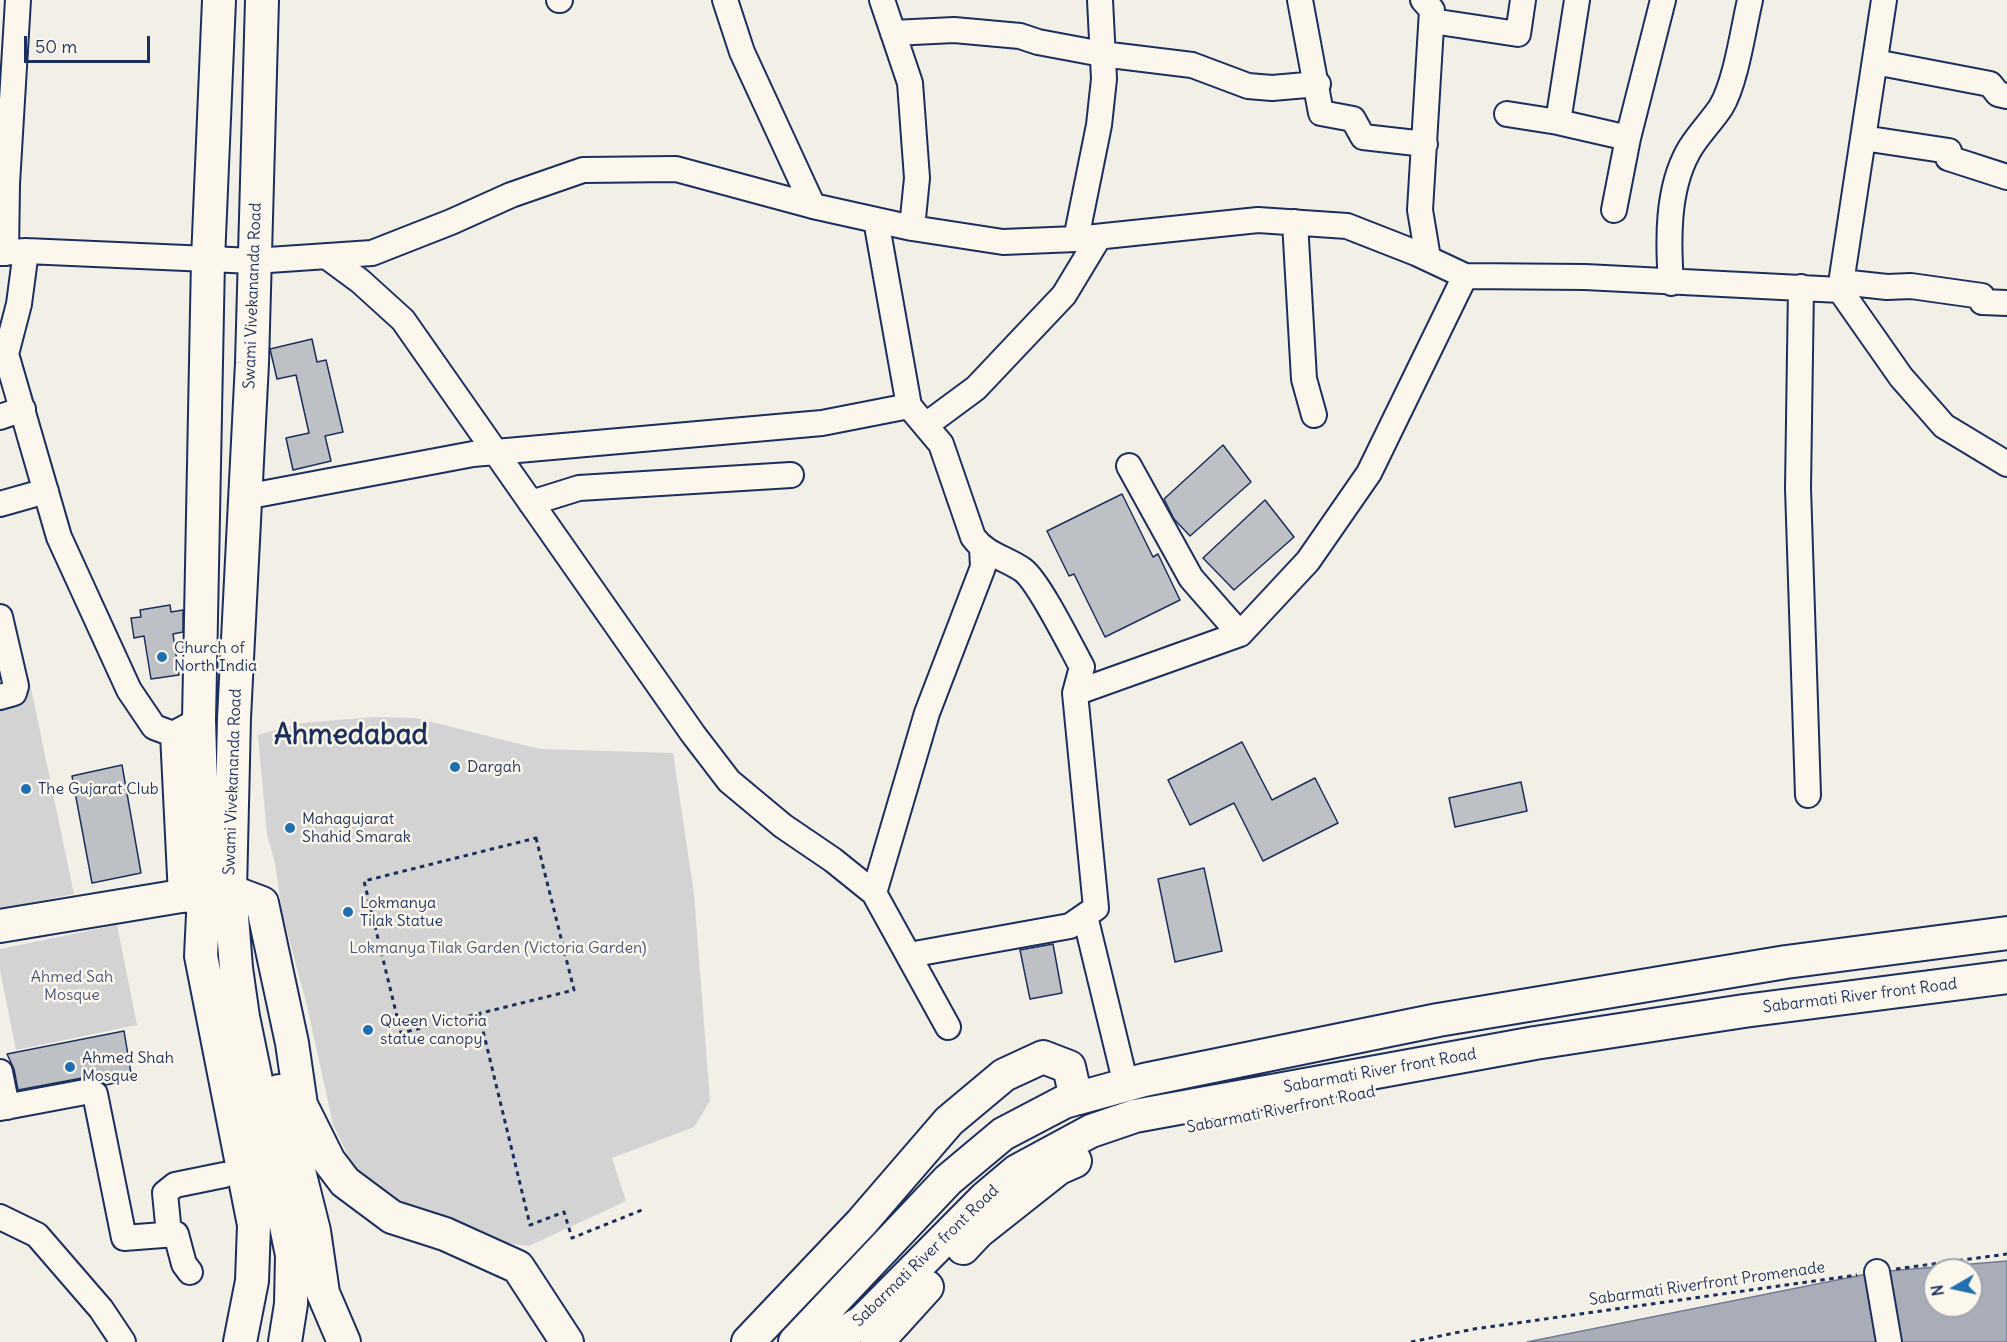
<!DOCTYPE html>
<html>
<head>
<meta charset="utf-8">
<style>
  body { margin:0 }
  #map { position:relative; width:2007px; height:1342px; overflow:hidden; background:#f2efe6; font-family:Delius,sans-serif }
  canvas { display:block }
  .north { position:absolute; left:1923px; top:1258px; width:60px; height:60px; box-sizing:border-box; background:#fbf7ec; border:2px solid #a1a7b3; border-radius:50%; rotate:261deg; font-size:16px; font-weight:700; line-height:24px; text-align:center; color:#1b2f5e }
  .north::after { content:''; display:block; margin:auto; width:21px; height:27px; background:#1f6fb2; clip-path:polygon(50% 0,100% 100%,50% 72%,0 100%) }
  .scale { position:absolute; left:24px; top:36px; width:126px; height:27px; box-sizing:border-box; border:3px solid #1b2f5e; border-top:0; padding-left:8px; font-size:18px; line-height:21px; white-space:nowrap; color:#1b2f5e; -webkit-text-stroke:4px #fbf7ec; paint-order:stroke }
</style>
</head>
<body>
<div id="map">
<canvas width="2007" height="1342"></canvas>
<div class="north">N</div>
<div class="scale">50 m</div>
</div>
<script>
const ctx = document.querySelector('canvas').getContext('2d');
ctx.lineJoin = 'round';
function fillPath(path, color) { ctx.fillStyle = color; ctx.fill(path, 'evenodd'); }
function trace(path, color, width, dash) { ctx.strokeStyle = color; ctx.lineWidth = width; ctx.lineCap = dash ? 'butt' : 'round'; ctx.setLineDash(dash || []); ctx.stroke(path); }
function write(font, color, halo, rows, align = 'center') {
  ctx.font = font + ' Delius,sans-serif'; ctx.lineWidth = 5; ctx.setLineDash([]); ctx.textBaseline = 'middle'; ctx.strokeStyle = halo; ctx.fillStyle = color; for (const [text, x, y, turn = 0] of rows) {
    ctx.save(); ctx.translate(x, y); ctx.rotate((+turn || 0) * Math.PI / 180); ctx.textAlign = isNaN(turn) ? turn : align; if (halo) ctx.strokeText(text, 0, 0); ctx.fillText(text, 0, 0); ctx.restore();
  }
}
const green = new Path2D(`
  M29,679L74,894L0,909V685Z
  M374,717L415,718L540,749L673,753L694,894L710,1101L694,1127L612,1158L626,1201L529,1246L492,1241L408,1207L367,1181L350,1160L333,1124L307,1006L282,912L275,863L267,834L258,735L302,723Z
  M117,925L137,1025L16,1050L0,970V949Z`);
const water = new Path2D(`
  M2007,1261V1342H1527L1877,1272ZM1935,1270H1971V1306H1935Z`);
const building = new Path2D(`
  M312,339L317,362L326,360L343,432L325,436L331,461L293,470L286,438L309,433L296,375L277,379L270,349Z
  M1223,445L1251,482L1190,536L1174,519L1164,499Z
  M1122,494L1153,557L1158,554L1180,600L1105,637L1074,574L1069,576L1047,531Z
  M1265,500L1294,537L1234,590L1203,558Z
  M170,605L171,612L183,610V632L173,634L179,675L151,679L144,636L134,638L131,618L141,617L140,610Z
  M1242,742L1272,800L1315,778L1338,823L1263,861L1234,803L1190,825L1168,780Z
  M122,765L141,873L92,883L72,776Z
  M1521,782L1527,811L1455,827L1449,798Z
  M1204,868L1222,951L1175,962L1158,879Z
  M1053,944L1062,993L1030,999L1020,950Z
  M124,1031L132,1079L106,1085L98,1080L82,1078L18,1090L14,1069L7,1054Z`);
const path = new Path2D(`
  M536,838L574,990L401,1033L364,881Z
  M479,1014L530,1225L564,1212L572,1238L642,1210
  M1896,1269L2007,1254
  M1411,1342L1474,1329L1857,1275`);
const minor = new Path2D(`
  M559,0H560
  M725,0L742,52L813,206
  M882,0L910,83L917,178L912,228
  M1300,0L1321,113L1353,119L1363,137L1425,144
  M1423,0L1432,10L1420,210L1428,258
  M1432,21L1518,34L1523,0
  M893,33L954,30L1020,36L1038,42L1102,54L1192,65L1248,86L1272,88L1318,84
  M1875,62L1990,84L1998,94L2007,96
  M1507,114L1558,122L1628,138
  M1558,122L1577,0
  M1863,138L1949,151L1948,158L2007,177
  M1614,210L1628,138L1663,0
  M1295,222L1304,379L1314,415
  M1076,239L1099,125L1104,79L1100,0
  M26,251L19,304L6,354L59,537L129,690L154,727L173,734L199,720
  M0,253L26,251L254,261L372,253L451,222L511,195L583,170L676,169L813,206L912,228L1003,242L1076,239L1258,220L1347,226L1416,253L1465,276L1585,277L1840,290L1901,377L1944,426L2007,464
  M6,253L7,184L18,0
  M326,256L360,281L403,320L693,734L729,781L783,826L833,860L874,893L948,1027
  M1841,282L1887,287L1911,286L1982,296V302L2007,303
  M1671,283C1668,241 1667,190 1688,152C1695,138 1712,121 1721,107C1736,82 1743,30 1750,0
  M1801,287L1798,488L1808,795
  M1840,290L1884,0
  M909,406L941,444L973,537C986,555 1006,558 1023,570C1039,582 1071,647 1082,667L1075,693L1096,908L1070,926L909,955
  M0,417L23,409
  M926,425L976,388L1064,295L1099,237
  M245,497L473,454L822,423L909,406L876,220
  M531,503L579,488L791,475
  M0,504L46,491
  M0,617L16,686L14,693L0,697
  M1240,634L1308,561L1369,473L1465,276
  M1075,693L1240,634L1191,578L1129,466
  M173,734L181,896
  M874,893L927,713L983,567L982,548
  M1085,916L1126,1085
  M0,1072L7,1107
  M0,1108L85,1092L95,1094L124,1238L176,1234L184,1264L190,1272
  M0,1217L37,1235L101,1309L123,1342
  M169,1234L165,1193L175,1185L224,1175
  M1877,1272L1889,1342`);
const major = new Path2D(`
  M219,0L208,260L199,720L204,894L201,956L254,1225L252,1281L240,1342
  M262,0L252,363L234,718L230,891L236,968L243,1017L292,1255L291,1304L285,1342
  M0,926L181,896L230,891L262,903L292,1043L301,1105L329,1161L345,1182L392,1217L445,1234L518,1267L567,1342
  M279,1091L314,1231L323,1293L344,1342
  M963,1248L978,1232L1059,1168L1075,1161
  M748,1342L861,1223L949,1121L1004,1075L1043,1057L1069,1067L1076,1098
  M795,1342L948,1180L1003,1134L1064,1102L1144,1080L1438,1020L1786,962L2007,933
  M829,1342L862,1322L985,1198L1017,1171L1091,1131L1135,1116L1535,1043L1744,1011L2007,977
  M877,1342L927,1287`);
const markers = [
  [162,657,6,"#1f6fb2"],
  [455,767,6,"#1f6fb2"],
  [26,789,6,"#1f6fb2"],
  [290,828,6,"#1f6fb2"],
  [348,912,6,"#1f6fb2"],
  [368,1030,6,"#1f6fb2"],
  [70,1067,6,"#1f6fb2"]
];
const streetNames = [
  ["Swami Vivekananda Road",253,296,-88],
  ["Swami Vivekananda Road",233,782,-88],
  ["Sabarmati River front Road",1860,996,-7],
  ["Sabarmati River front Road",1380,1071,-10],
  ["Sabarmati Riverfront Road",1281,1110,-11],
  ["Sabarmati River front Road",926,1256,-44],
  ["Sabarmati Riverfront Promenade",1707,1284,-8]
];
const poiNames = [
  ["Church of",174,648],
  ["North India",174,666],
  ["Dargah",467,767],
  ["The Gujarat Club",38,789],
  ["Mahagujarat",302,819],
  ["Shahid Smarak",302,837],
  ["Lokmanya",360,903],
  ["Tilak Statue",360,921],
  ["Queen Victoria",380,1021],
  ["statue canopy",380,1039],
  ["Ahmed Shah",82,1058],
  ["Mosque",82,1076]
];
const parkNames = [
  ["Lokmanya Tilak Garden (Victoria Garden)",498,948],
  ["Ahmed Sah",72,977],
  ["Mosque",72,995]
];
const townNames = [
  ["Ahmedabad",351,736]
];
fillPath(green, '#d2d3d2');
fillPath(water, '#a9adb7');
trace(water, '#707b93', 1.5);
fillPath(building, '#bdc0c4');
trace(building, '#1b2f5e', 1.5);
trace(minor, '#1b2f5e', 28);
trace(major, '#1b2f5e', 36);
trace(path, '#1b2f5e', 3, [4.5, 4.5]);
trace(minor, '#fbf7ec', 24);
trace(major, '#fbf7ec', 32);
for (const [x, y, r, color] of markers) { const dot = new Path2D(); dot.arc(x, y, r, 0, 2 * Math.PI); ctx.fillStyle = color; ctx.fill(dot); trace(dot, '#fbf7ec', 2); }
write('16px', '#1b2f5e', '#fbf7ec', streetNames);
write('16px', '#1b2f5e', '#fbf7ec', poiNames, 'left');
write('16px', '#49587b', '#fbf7ec', parkNames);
write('bold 28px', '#1b2f5e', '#fbf7ec', townNames);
</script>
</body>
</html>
